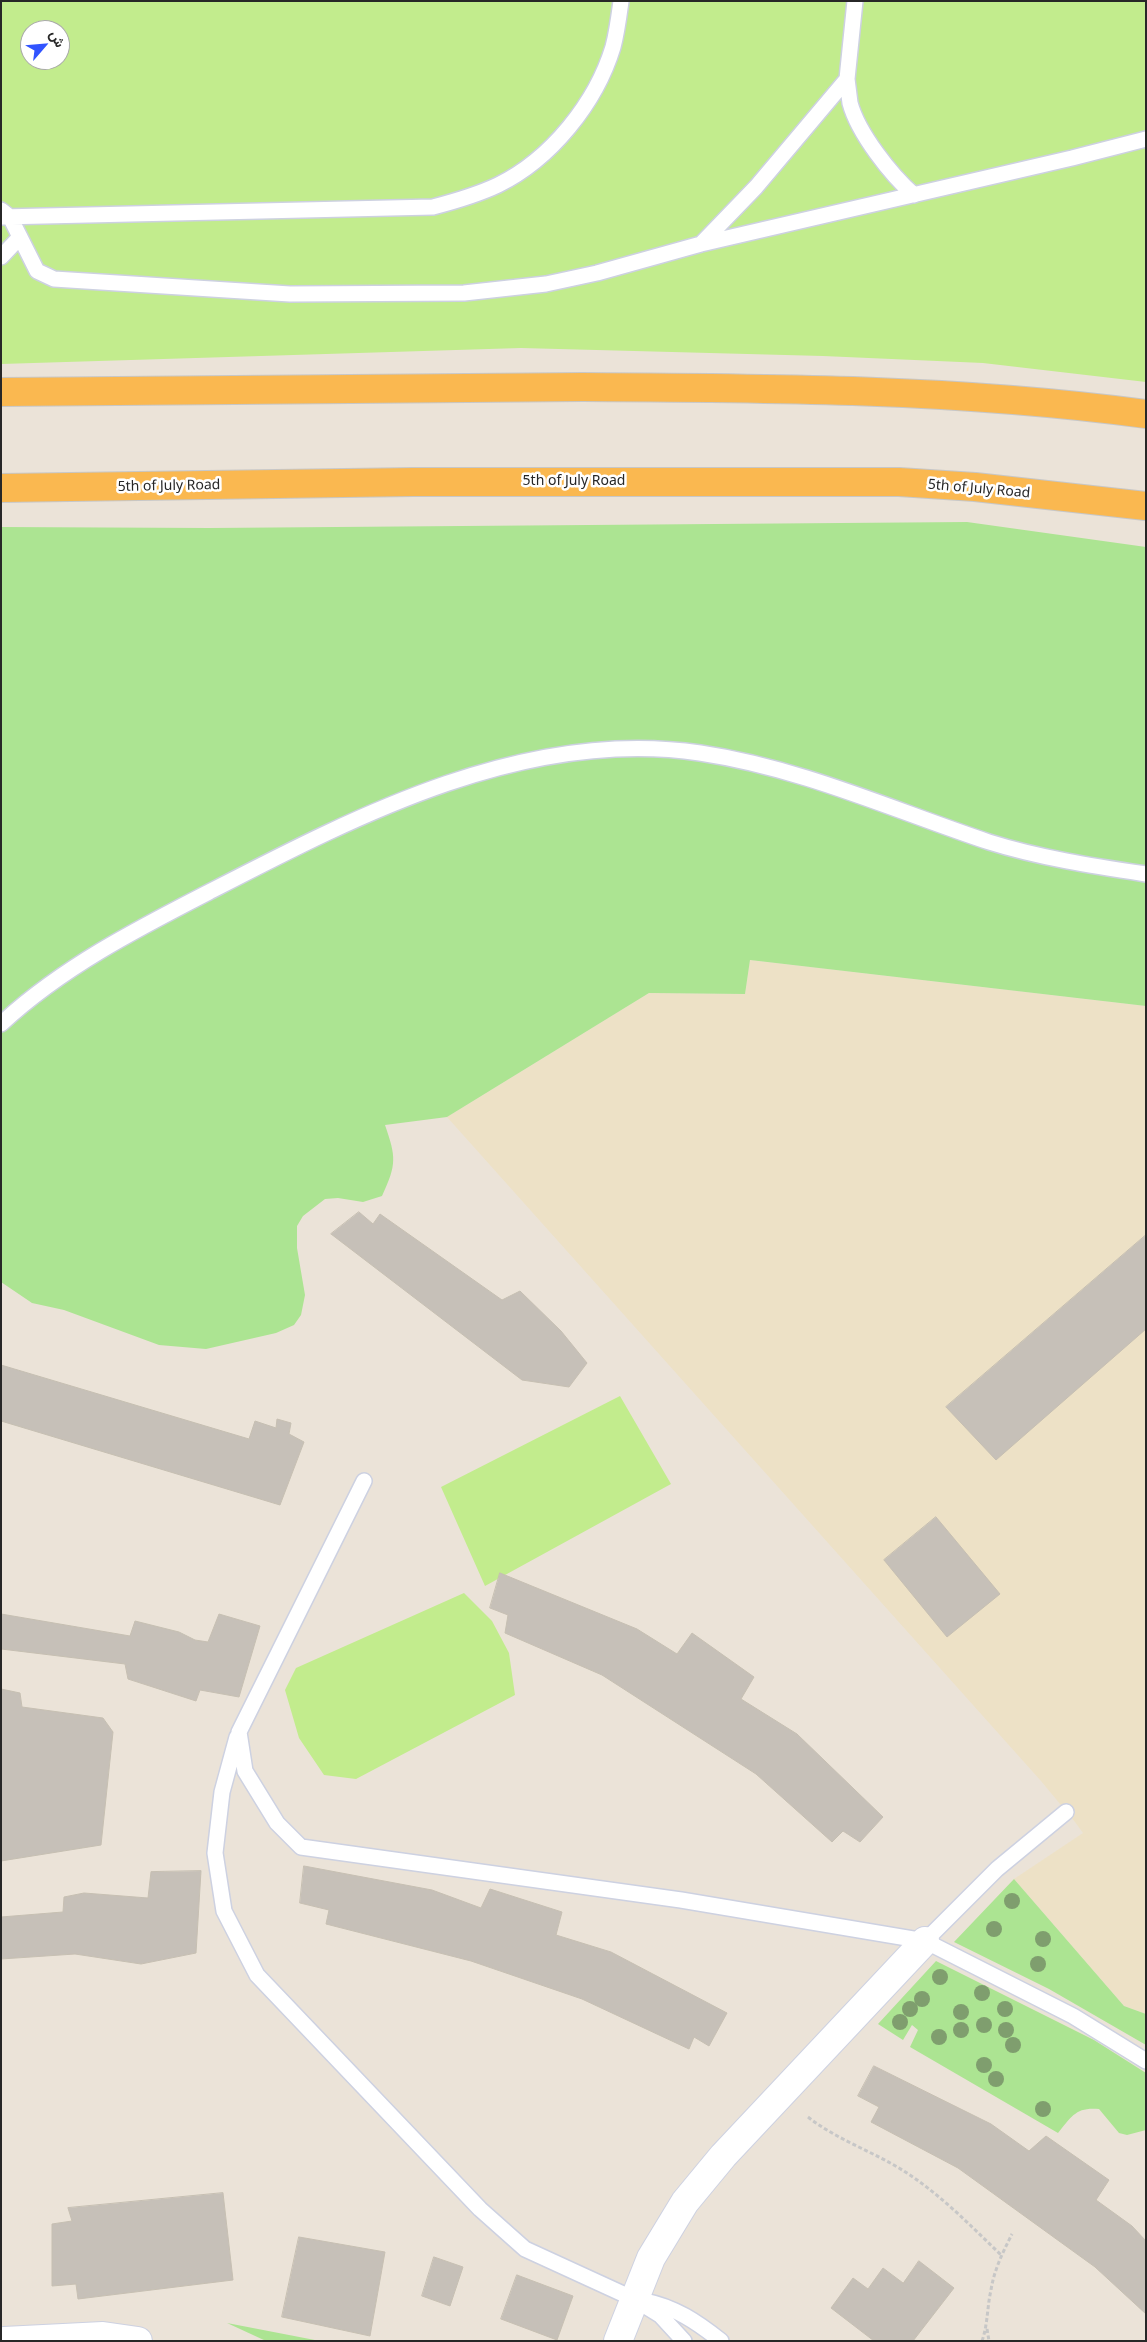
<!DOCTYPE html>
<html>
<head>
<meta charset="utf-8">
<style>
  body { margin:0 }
  #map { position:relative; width:1147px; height:2342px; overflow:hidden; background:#ebe3d8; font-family:"Noto Sans",Vazirmatn,sans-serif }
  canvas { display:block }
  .frame { position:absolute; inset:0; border:2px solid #272727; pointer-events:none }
  .north { position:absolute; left:20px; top:20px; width:50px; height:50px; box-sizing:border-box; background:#fff; border:1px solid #a9a9a9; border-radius:50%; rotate:63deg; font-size:14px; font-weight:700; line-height:20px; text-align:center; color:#272727 }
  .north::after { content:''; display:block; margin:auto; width:18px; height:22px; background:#3154ff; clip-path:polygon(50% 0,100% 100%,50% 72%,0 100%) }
</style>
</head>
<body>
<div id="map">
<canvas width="1147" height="2342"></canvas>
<div class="frame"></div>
<div class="north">ش</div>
</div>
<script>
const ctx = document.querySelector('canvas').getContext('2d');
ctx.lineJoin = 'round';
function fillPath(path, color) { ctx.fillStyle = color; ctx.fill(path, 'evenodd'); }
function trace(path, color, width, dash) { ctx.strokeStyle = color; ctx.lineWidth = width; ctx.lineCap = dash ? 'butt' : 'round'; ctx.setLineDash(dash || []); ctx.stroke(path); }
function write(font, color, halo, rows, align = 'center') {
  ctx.font = font + ' "Noto Sans",sans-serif'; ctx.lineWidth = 5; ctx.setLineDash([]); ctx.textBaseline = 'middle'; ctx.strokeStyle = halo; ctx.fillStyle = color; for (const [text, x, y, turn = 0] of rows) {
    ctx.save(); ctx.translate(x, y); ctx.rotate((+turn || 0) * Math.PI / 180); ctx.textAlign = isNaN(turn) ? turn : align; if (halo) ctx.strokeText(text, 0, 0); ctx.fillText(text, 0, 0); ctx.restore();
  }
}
const education = new Path2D(`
  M750,960L1146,1006V2014L1124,2006L1014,1879L1083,1833L1075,1822L1041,1781L447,1117L649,993L745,994Z`);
const green = new Path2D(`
  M967,522L1146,547V1006L750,960L745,994L649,993L447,1117L385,1125C396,1157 397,1164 382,1196L363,1202L338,1198L325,1199L303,1216L297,1226V1248L305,1295L301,1315L294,1325L276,1333L206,1349L159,1345L64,1310L32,1303L1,1282V527L210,528Z
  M1014,1879L1124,2006L1146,2014V2045L1049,1989L954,1942Z
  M936,1961L1094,2040L1146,2073V2130L1127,2135L1119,2133L1099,2109C1076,2107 1072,2116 1058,2133L910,2047L918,2030L912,2025L903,2040L878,2024Z
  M227,2323L320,2341H266Z`);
const pitch = new Path2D(`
  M1,1H1146V382L983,363L823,356L521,348L1,364ZM30,30H60V60H30Z
  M620,1396L671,1484L485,1586L441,1487Z
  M464,1593L492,1621L509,1653L515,1695L356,1779L324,1775L299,1738L285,1690L296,1668Z`);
const building = new Path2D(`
  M359,1212L373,1224L380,1214L502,1300L520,1291L561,1331L587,1363L569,1387L522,1380L331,1234Z
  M1146,1235V1329L996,1460L946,1407Z
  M1,1365L249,1439L255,1421L276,1428L277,1419L291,1423L289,1434L304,1442L280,1505L1,1421Z
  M936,1517L1000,1594L947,1637L884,1560Z
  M500,1573L637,1629L677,1654L692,1633L754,1677L741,1699L797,1734L883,1817L860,1842L843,1831L832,1842L756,1774L602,1675L505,1633L508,1615L490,1608Z
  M1,1614L130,1636L135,1621L179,1632L195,1640L208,1642L219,1614L260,1626L239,1697L200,1690L196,1701L128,1679L125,1664L1,1649Z
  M1,1689L20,1693L22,1707L103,1718L113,1732L101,1845L1,1861Z
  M304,1866L432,1890L481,1908L490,1889L562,1912L556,1935L611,1952L727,2013L709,2046L694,2037L689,2049L582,1999L471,1961L326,1924L329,1910L300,1903Z
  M201,1871L196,1953L141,1964L75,1954L1,1959V1917L63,1912L64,1897L84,1893L148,1898L151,1872Z
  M874,2066L991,2124L1029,2151L1046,2136L1109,2180L1096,2200L1132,2226L1146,2241V2314L1095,2267L958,2168L871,2122L879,2107L858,2096Z
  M223,2193L233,2280L78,2299L76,2284L52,2286V2224L72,2221L68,2208Z
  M299,2237L385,2252L370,2336L282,2317Z
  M434,2257L463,2267L450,2306L422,2296Z
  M919,2261L954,2288L913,2341H874L831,2308L853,2278L868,2289L883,2268L903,2283Z
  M517,2275L573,2296L557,2340L501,2319Z`);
const path = new Path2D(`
  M808,2117C836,2139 869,2150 899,2168C937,2191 969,2224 1001,2255
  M987,2329L989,2341
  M982,2341C988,2324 987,2307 991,2290C994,2270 1003,2252 1012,2234`);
const service = new Path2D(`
  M847,79C848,87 849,95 850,103C858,133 891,175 914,195
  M1,210L10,217L37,271L54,279L290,294L464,293L546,284L597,273L701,244L756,187L847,79L855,1
  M1,217L433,207C456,201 477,195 498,185C551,159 596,103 613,47C617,32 619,16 621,1
  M701,244L1072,158L1146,139
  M1,257L20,237
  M1,1024C61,968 137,929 209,892C358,815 527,727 700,753C801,768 893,810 989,842C1040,858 1093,866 1146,874
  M364,1481L239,1732L245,1771L277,1823L301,1847L681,1900L925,1941L1073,2016L1146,2061
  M237,1737L222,1792L215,1853L224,1911L257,1975L480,2209L525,2249L634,2299L660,2315L684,2341
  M925,1941L997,1869L1066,1812
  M645,2301C675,2307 697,2322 721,2341`);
const minor = new Path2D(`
  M618,2341L651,2258L685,2202L723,2156L925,1941`);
const tertiary = new Path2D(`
  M4,2341L103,2336L138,2341`);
const trunk = new Path2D(`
  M1,392C195,389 389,387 583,387C771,388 959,389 1146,414
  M1,488L413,482H899L975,487L1146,506`);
const trees = [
  [1012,1901],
  [994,1929],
  [1043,1939],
  [1038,1964],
  [940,1977],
  [982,1993],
  [922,1999],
  [910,2009],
  [1005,2009],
  [961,2012],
  [900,2022],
  [984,2025],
  [961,2030],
  [1006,2030],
  [939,2037],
  [1013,2045],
  [984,2065],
  [996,2079],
  [1043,2109]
];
const streetNames = [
  ["5th of July Road",574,481],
  ["5th of July Road",169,486,-1],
  ["5th of July Road",979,489,5]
];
fillPath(education, '#ede1c6');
fillPath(green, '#ace492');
fillPath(pitch, '#c2ec8d');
fillPath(building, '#c6c0b8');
trace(building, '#c6bfb2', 1);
trace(service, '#cdd1e1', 18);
trace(minor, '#cdd1e1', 30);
trace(tertiary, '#cdd1e1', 30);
trace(trunk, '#c7c7c7', 30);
trace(path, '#c7c7c7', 3, [4, 2.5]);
trace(service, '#fff', 15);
trace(minor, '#fff', 28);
trace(tertiary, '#fff', 28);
trace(trunk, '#fab850', 28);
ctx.fillStyle = '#7f9e6e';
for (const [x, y] of trees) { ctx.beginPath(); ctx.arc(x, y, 8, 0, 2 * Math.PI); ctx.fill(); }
write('14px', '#272727', '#fff', streetNames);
</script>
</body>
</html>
